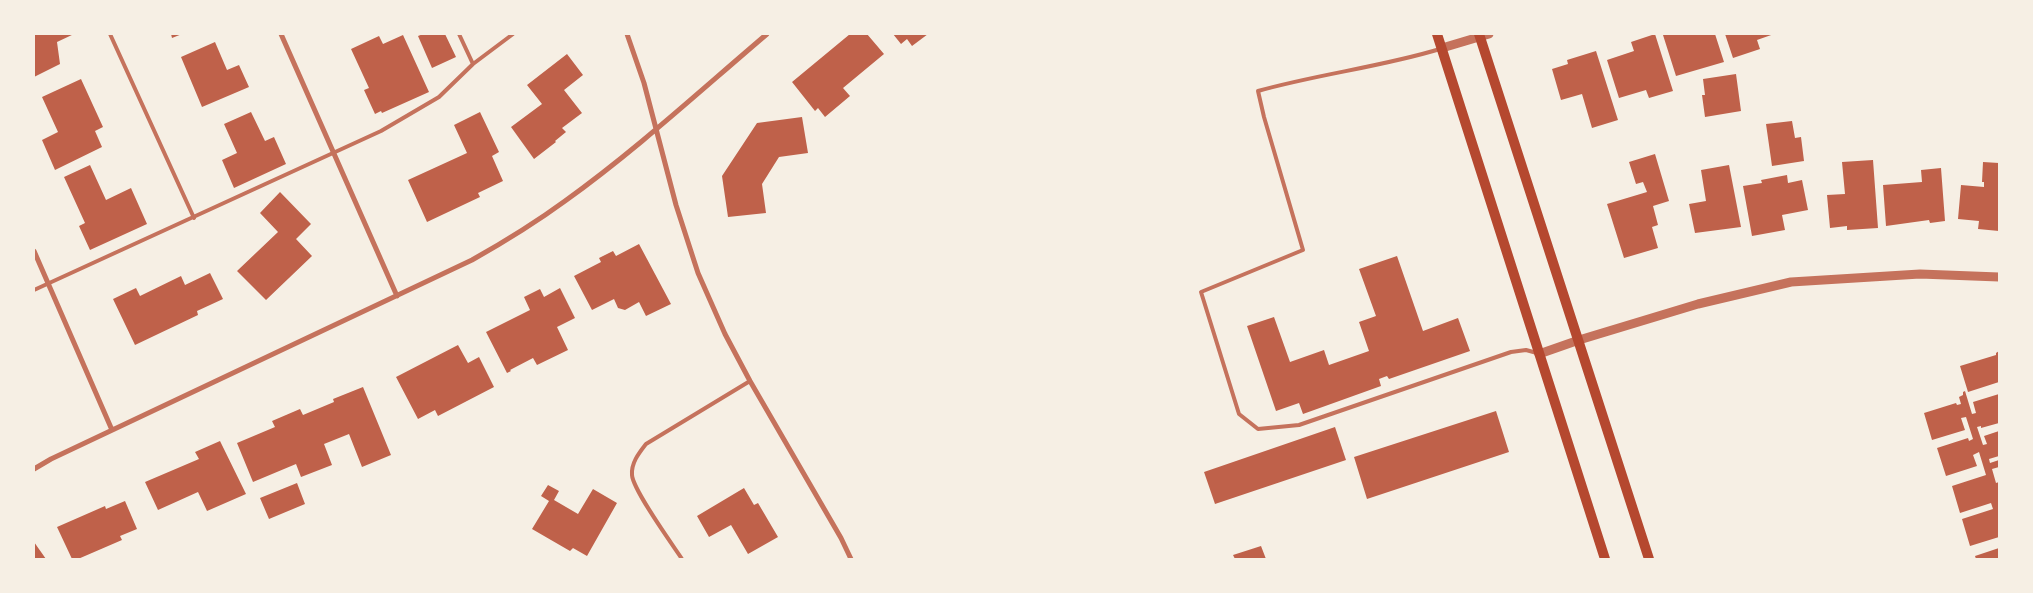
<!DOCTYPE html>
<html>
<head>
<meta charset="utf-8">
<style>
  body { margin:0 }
  #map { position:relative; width:2033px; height:593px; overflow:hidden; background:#f6efe4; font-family:"Fira Sans Condensed",sans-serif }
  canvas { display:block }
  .frame { position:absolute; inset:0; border:35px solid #f6efe4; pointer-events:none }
</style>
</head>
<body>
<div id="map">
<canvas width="2033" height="593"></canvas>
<div class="frame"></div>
</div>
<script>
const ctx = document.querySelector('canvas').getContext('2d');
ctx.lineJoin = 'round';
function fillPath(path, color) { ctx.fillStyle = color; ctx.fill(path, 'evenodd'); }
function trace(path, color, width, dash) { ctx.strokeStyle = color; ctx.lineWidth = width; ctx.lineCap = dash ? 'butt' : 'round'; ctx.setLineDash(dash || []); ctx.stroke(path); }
const building = new Path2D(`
  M34,34H74L57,42L60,64L34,77Z
  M171,34H182L172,38Z
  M423,34H445L456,57L432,68L418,36Z
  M850,34H867L884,54L843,88L850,96L825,117L818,108L815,111L792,82Z
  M893,34H928L912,46L907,39L901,44Z
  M1655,34L1673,91L1649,98L1646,90L1619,98L1607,60L1634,51L1631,42Z
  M1667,34H1715L1724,62L1676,76L1663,35Z
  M1725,34H1774L1757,40L1760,49L1733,58Z
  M403,35L429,92L382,113L381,111L375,114L364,90L369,88L351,49L379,36L383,44Z
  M215,42L227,70L239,65L249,87L202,107L181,57Z
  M1596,51L1618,120L1592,128L1582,94L1561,100L1552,69L1568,64L1567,60Z
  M567,54L583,75L564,90L582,113L562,128L566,132L555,141L556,142L534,159L511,127L542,104L527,85Z
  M1736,74L1741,111L1705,117L1702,95H1705L1703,79Z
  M81,79L103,127L95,131L102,147L55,170L42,140L58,132L42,97Z
  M251,112L265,141L274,137L286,164L234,188L222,160L237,153L224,124Z
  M480,112L499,152L492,156L503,181L478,193L480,197L427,222L408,180L467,153L454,125Z
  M802,117L808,153L779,157L762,184L766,213L728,217L722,176L757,123Z
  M1792,121L1795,138L1801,137L1804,161L1772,166L1766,124Z
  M1655,154L1669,201L1653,206L1658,225L1652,227L1658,248L1624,258L1607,204L1647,192L1643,182L1636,184L1629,162Z
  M1873,160L1878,228L1847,230V226L1830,228L1827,195L1845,194L1842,162Z
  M1983,162L1999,163V231L1978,229L1979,221L1958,219L1961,185L1984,187V182H1982Z
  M90,165L106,200L131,188L147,224L90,250L79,226L85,223L64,177Z
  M1729,165L1741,227L1695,233L1689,204L1706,201L1701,170Z
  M1941,168L1945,221L1930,223L1929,220L1886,226L1883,185L1922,182L1921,170Z
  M1787,175L1788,183L1802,180L1808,210L1782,215L1785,230L1752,236L1743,186L1762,183L1761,180Z
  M280,192L311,224L296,239L312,256L266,300L237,271L278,232L260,213Z
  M639,244L671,304L646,316L639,302L625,310L618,308L614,299L592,310L574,276L601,262L599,258L613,251L616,256Z
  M1397,256L1423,331L1458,318L1470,351L1389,379L1387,376L1379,379L1381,386L1303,414L1299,403L1276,411L1247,326L1274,317L1290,362L1324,350L1329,365L1369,351L1359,322L1376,316L1359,269Z
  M210,273L223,299L197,311L198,315L135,345L113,299L136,288L140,296L181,276L185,285Z
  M560,288L575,318L557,327L568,350L537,365L533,358L510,370L511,371L507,373L486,332L530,310L524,297L540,289L544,297Z
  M458,345L468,363L479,357L494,387L438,416L435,410L418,419L396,377Z
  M1999,351L1998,370L1999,382L1968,392L1960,366L1996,355V353Z
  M363,387L391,455L362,467L349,434L324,444L332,465L301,477L296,464L253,482L237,443L275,427L272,421L300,409L303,415L334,402L333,399Z
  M1965,391L1972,414L1976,413L1973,402L1999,394V423L1981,428V426L1977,427L1983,445L1987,444L1984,436L1999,431V456L1989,459L1990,463L1999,460V467L1992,469L1996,483L1999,482V537L1970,546L1962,519L1993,509L1991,503L1960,513L1952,486L1986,475L1979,452L1973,455L1977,466L1946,476L1937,448L1968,438L1969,441L1973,439L1966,417L1961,418L1965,430L1932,440L1924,413L1956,403L1957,405L1961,404L1959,397L1963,395V392Z
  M1496,411L1509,452L1367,499L1354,457Z
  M1335,427L1346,460L1215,504L1204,472Z
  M220,441L246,494L207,511L198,492L158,510L145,482L199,459L195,452Z
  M297,483L305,504L269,519L260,498Z
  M548,485L559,491L554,500L578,514L593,489L617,503L587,556L573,548L570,551L532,529L549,501L541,496Z
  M744,488L754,505L758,503L778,537L748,554L731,525L709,537L697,516Z
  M125,501L137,529L120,536L122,540L78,559H72L57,527L105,506L106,509Z
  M34,542L46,559H34Z
  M1261,546L1266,559H1235L1233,555Z
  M1999,548V559H1976L1975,556Z`);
const service = new Path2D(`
  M110,34L194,218
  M459,34L473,64
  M1440,49C1381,67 1318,74 1258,91L1264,117L1303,250L1201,292L1239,414L1258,429L1299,425L1511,352L1526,350L1537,353
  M34,290L381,131L439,97L473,64L513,34
  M682,559C672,544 633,490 632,475C631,463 639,453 646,444L750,381`);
const minor = new Path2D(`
  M281,34L397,296
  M627,34L644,83L676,205L698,273L725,334L750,381L841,538L851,559
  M34,251L112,430
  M34,469L51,459L472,260C504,242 535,223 565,201C636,150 701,90 767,34`);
const tertiary = new Path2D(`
  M1442,48L1489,34
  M1539,354L1579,340L1698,304L1791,282L1920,274L1999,277`);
const secondary = new Path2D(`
  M1437,34L1605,559
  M1479,34L1649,559`);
fillPath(building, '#bf614a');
trace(service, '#c5725c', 4);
trace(minor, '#c5725c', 5);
trace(tertiary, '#c5725c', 9);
trace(secondary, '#b5482f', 10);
</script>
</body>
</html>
